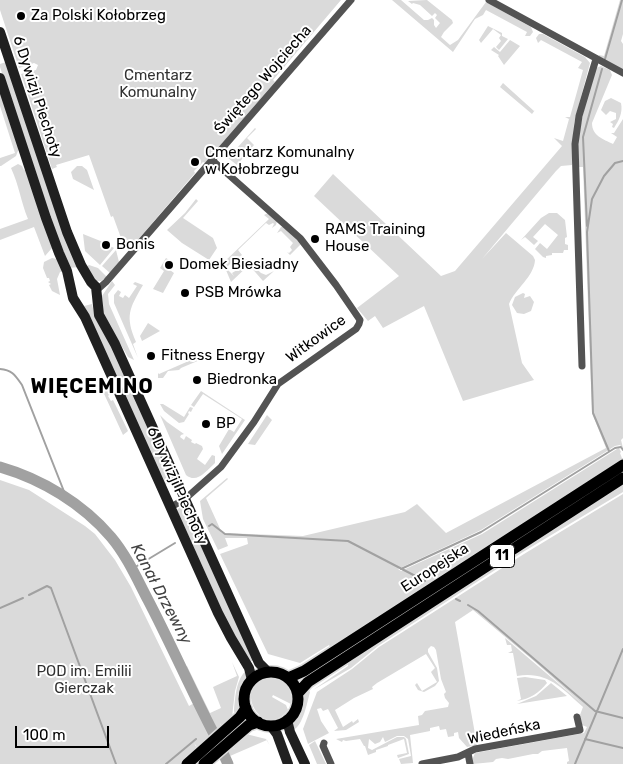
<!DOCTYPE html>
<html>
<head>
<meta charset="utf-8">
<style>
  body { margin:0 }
  #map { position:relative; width:623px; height:764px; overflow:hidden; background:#fff; font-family:Rubik,sans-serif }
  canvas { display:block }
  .scale { position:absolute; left:15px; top:726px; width:94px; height:22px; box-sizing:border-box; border:2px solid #000; border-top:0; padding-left:6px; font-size:15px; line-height:18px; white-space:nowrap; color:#000; -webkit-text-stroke:4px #fff; paint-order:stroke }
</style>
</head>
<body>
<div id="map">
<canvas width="623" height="764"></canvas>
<div class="scale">100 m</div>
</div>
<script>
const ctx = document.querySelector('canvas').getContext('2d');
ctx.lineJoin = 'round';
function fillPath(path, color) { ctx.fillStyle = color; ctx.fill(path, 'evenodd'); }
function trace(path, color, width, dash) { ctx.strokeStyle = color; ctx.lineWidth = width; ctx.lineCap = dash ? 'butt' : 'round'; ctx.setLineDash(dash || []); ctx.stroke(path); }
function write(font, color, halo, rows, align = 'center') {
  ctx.font = font + ' Rubik,sans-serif'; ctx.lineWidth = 4; ctx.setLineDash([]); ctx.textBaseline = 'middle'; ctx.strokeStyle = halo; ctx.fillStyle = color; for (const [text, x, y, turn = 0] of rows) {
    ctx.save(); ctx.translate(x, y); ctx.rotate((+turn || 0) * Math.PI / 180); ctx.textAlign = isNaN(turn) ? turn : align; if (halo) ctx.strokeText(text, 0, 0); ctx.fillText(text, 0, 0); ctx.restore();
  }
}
const green = new Path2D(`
  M0,0H341L273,80L275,82L205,163L203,162L194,171L195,173L131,248L121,238L113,216L111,217L89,155L56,165L57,167L52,169L21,74L36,70L38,65L34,63L19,68L0,10Z
  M392,0H401L424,20H428L432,18L434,20V25L436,28L440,23L435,18L437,15L435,13L432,16L420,5L413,3L412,4L408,1L427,0L452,20L453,23L444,32L441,37L450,45L458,40L486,2L531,27L533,32L530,36H525L527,32L486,10L483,15L475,19L453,52Z
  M620,0H623V34L621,41L623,44V70L599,56V55L604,56Z
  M488,26L502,33V36L508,39L499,50L496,47L501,41L499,38L501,35L493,29L481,43L479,40Z
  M539,34H543L585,57L590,63L574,123L572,165L561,166L556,171L482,259L506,233L533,256L535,260C534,277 515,289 509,304L522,363L534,380L463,401L424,306L383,328L375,316L368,321L357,308L399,276L314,196L333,174L441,276L455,271L562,146L554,138L563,141L569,119L565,117H570L583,70L578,68L582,62L541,40L538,43L536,38Z
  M510,40L520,46L504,65L498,56L499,55L491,50L494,47L500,52Z
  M6,62L78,267L70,268L65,259L42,196L0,67V64Z
  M601,66L610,70L612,75L592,123C592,136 603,139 613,144L617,137L611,133H614L623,119V438L621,440L623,448L620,445L615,446L481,530L398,569L401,571L482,534L617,449L619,448L621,452L620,453L623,461L429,586C419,589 412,593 405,601L352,636L330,647L329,645L300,663L268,654L220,554L248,544L247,538H225L228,546L218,550L203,519L200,501L227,478L228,479L206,498L222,533L303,536L405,512L417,504L446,533L606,448L592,413L583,167H578C576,132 586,101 596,68Z
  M503,83L534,111L535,110L532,114L500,87Z
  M0,89L19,148L16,156L1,166H0V158L15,153L0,106Z
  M611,98L621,103C623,113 619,120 614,128L612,127L613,124L610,122L616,119V113L610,111L606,115L601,110L605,101Z
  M255,128L256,129L247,138L254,145L237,165L228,158Z
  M18,164L22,166L24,170L26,169L52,248L45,256L34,227L0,240V229L28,219C21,202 19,185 11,168Z
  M77,166H82L87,170L94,190L73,179L71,172Z
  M196,199L198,201L183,218L213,238L217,248L209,260L182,243L167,230L185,213Z
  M268,213L277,221L276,225L272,228L274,224L273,223L269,225L266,223L238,250L242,255L239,257H237L233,260L234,262H232L228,266L227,269L234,276L232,273L237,270L238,271L240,270L237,266L241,268L247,263L245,260L246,259L261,273L266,275L274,271L263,281L249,265L231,282L223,263L269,219L264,215Z
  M549,213H557L565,220L567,237L565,238V244L568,245V250H564L563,253H552V255L546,256V258L543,257L535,249L540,243L547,249L558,235L545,224L533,237L538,241L534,245L525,237L521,240L541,218Z
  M281,227H283L302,243L290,255L287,252L289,253L292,250L290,247L293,243L281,231L277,233Z
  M83,234L103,242L102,246L108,249L110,246L114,248L100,265L85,251Z
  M116,250L119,262L110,273L102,266Z
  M52,258L57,259L63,271L60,272L57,279L60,295L52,291L49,285L51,284L48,282L50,281L49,278H47L43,268L44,262Z
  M166,258L171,261L167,268L174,273L163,293L153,289L164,271L160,268Z
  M89,265L98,268L107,277L101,281H96L85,267Z
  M112,281L115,285L108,294L109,304L134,360L128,357L103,314L102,296Z
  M135,282L143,285C129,309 125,316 136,342L133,344L138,358L114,303V295L118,290L121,292L119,296L123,298L125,295L129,298L137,286L133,284Z
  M523,293L525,294L524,298L530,296L534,302L531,311L524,314L517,313L512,305L515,297Z
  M92,304L94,313L108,338L173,481L165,485L84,306Z
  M148,323L160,331L142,341L140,336Z
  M192,350L202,355L204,354L207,357L181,368L179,370L168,371L163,378H158V373L159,374L191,360L189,354L185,355V353Z
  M105,383L110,394L108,396L111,401L113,400L115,404L128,431L123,435L100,385Z
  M201,391L245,420L222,454L219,446L229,429L234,432L242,419L203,394L194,407L191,405Z
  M160,404H163L184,417L190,407L193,408L191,412L189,411L188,413L189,414L184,422L179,423L164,411Z
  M160,415L167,422L184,434L181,435L180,437L184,440L186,436L192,440L191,442L195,444L196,443L202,446L203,449L197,459L205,465L212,455L215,456V463C206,471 197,484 186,475Z
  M267,415L272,420L255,445L248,444Z
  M0,480L29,490L85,526L95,534L115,560L131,587L189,706L196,702L212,735L198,748L194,743L198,750L182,764H0Z
  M623,483V492L523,552L378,646L351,668L313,690L348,666V664L361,651Z
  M623,494V764H567V762L569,761L567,748L542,751L538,754H533L508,759L502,758L496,759L493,762L473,764V758L475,753L584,733L587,727L582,725L580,715L583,707C561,688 548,671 517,676L513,653H508L512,651L511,645H507L505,638L586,707L534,661L473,610L455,622L477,745L467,747L459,738L458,732L454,733V736L448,737L446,729L440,730L439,726L430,728V731L410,735L413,763L401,764L399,759L411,756L408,739L404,736H397L385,742L383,737L380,742L375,744L369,739L368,748L372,750L397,737H404L406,739L409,754L398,758L397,755L407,753L404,739L388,745V746L376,750V752L368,755L365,746H364L360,739L346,741L343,740L342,742L336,739L419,725L418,716L422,715L425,711L448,707L449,703L445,698L444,694L446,692L441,679L436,650L434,647L431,646L428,649V652L437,668L439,681L435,686L424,692L418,690L415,685L417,683L422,691L437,682L431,672L435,668L426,654L377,683L372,687L373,689L354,698L335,710L343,727L352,721L353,723L358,719L359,722L346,730L334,731L338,728L328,709L323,711L321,708L317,709L321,721L329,733L308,744L303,729L317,692L352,669L379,647L398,635L524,554Z
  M180,507L185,509L254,660L250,662L234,637L177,510Z
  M232,662L239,677L235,691L232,717L223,728L220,723L221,726L217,732L201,704L184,668L187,666L210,713L221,708L213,687L237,676Z
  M247,670V678L241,694L240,710L235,714L234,711C235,699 236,678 247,670Z
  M525,677L545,680L547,683C539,693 530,699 517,701L521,699L517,678Z
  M273,678C287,681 293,690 291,704L273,695L272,697L286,705L288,710C260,744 229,678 273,678Z
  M551,683L567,696L517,704L536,696Z
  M307,688L310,692C307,703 303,726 293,730V723L301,710L303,694Z
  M246,734L266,739L270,746L267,740L230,756L228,751L232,747L235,749L231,745Z
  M315,741L316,743L326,764H317L309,745Z`);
const stream = new Path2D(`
  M605,59L622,0
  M587,226L583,137L602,69
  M0,369C12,370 15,375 22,385L65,494V496
  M609,451L593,413L587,232L592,199L604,176L615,163L623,161
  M209,526L212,524L225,534L348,541L425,581
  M132,569L175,543
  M401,569L481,532L615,448L621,447L623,450
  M29,595L47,586L51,588L116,764
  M456,599L460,601
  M468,605L478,611L595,711L623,718
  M0,608L23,598
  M585,739L623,748
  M166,764L196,739
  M575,764L623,649`);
const river = new Path2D(`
  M0,467C42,479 83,504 111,537C127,556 137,579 148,600C171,644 191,690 214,734
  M223,753L228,764`);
const street = new Path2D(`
  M489,0L623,73
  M97,290L106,282L351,0
  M582,366L575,144L579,116L596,59
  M171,507L185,499L221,467L254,422L278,384L356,329L359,324L360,320L336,285L300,238L212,160
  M324,743L323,746L331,764
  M468,753L470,764
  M422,764L458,757L475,749L580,730L577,717`);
const secondary = new Path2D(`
  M0,32L67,232L81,265L91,282L96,287L99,315L115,344L259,663L268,672
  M0,78L46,218L59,253L67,271L73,298L85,317L218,613L231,638L249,668L252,680
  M287,720L290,732L305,764
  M271,726L277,734L288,764`);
const primary = new Path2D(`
  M244 699a27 27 0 1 1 54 0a27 27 0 1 1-54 0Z
  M288,678L304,671L623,465
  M298,693L308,682L623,478
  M187,764L240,717L246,708
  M204,764L249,725L258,722`);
const markers = [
  [21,16,5,"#000"],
  [195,162,5,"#000"],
  [315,239,5,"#000"],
  [106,245,5,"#000"],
  [169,265,5,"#000"],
  [185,293,5,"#000"],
  [151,356,5,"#000"],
  [197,380,5,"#000"],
  [206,424,5,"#000"]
];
const shields = [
  [502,556,25]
];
const shieldNames = [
  ["11",502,556]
];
const poiNames = [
  ["Za Polski Kołobrzeg",31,16],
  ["Cmentarz Komunalny",205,153],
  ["w Kołobrzegu",205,170],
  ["RAMS Training",325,230],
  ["House",325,247],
  ["Bonis",116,245],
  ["Domek Biesiadny",179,265],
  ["PSB Mrówka",195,293],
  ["Fitness Energy",161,356],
  ["Biedronka",207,380],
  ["BP",216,424]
];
const parkNames = [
  ["Cmentarz",158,76],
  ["Komunalny",158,93],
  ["POD im. Emilii",84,672],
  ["Gierczak",84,689]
];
const streetNames = [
  ["Świętego Wojciecha",263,80,-49],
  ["6 Dywizji Piechoty",37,97,72],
  ["Witkowice",316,339,-36],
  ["6 Dywizji Piechoty",177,486,66],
  ["Europejska",435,568,-33],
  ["Wiedeńska",504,732,-12]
];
const waterNames = [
  ["Kanał Drzewny",161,594,62]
];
const districtNames = [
  ["WIĘCEMINO",92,387]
];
fillPath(green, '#dadada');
trace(stream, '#a1a1a1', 2);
trace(river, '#a1a1a1', 11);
trace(primary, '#dbdbdb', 14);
trace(street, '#535353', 7);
trace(secondary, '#202020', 10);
trace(primary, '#000', 11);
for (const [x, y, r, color] of markers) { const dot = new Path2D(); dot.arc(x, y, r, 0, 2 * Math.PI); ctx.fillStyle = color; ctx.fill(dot); trace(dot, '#fff', 2); }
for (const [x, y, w] of shields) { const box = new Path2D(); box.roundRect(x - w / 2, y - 11.5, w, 23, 4); ctx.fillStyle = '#fff'; ctx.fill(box); trace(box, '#000', 1); }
write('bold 14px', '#000', null, shieldNames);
write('15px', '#000', '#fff', poiNames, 'left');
write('15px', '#313131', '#fff', parkNames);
write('15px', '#000', '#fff', streetNames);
write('italic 16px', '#424242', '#fff', waterNames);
ctx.letterSpacing = '1px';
write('bold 20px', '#000', '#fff', districtNames);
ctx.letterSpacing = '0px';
</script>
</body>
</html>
